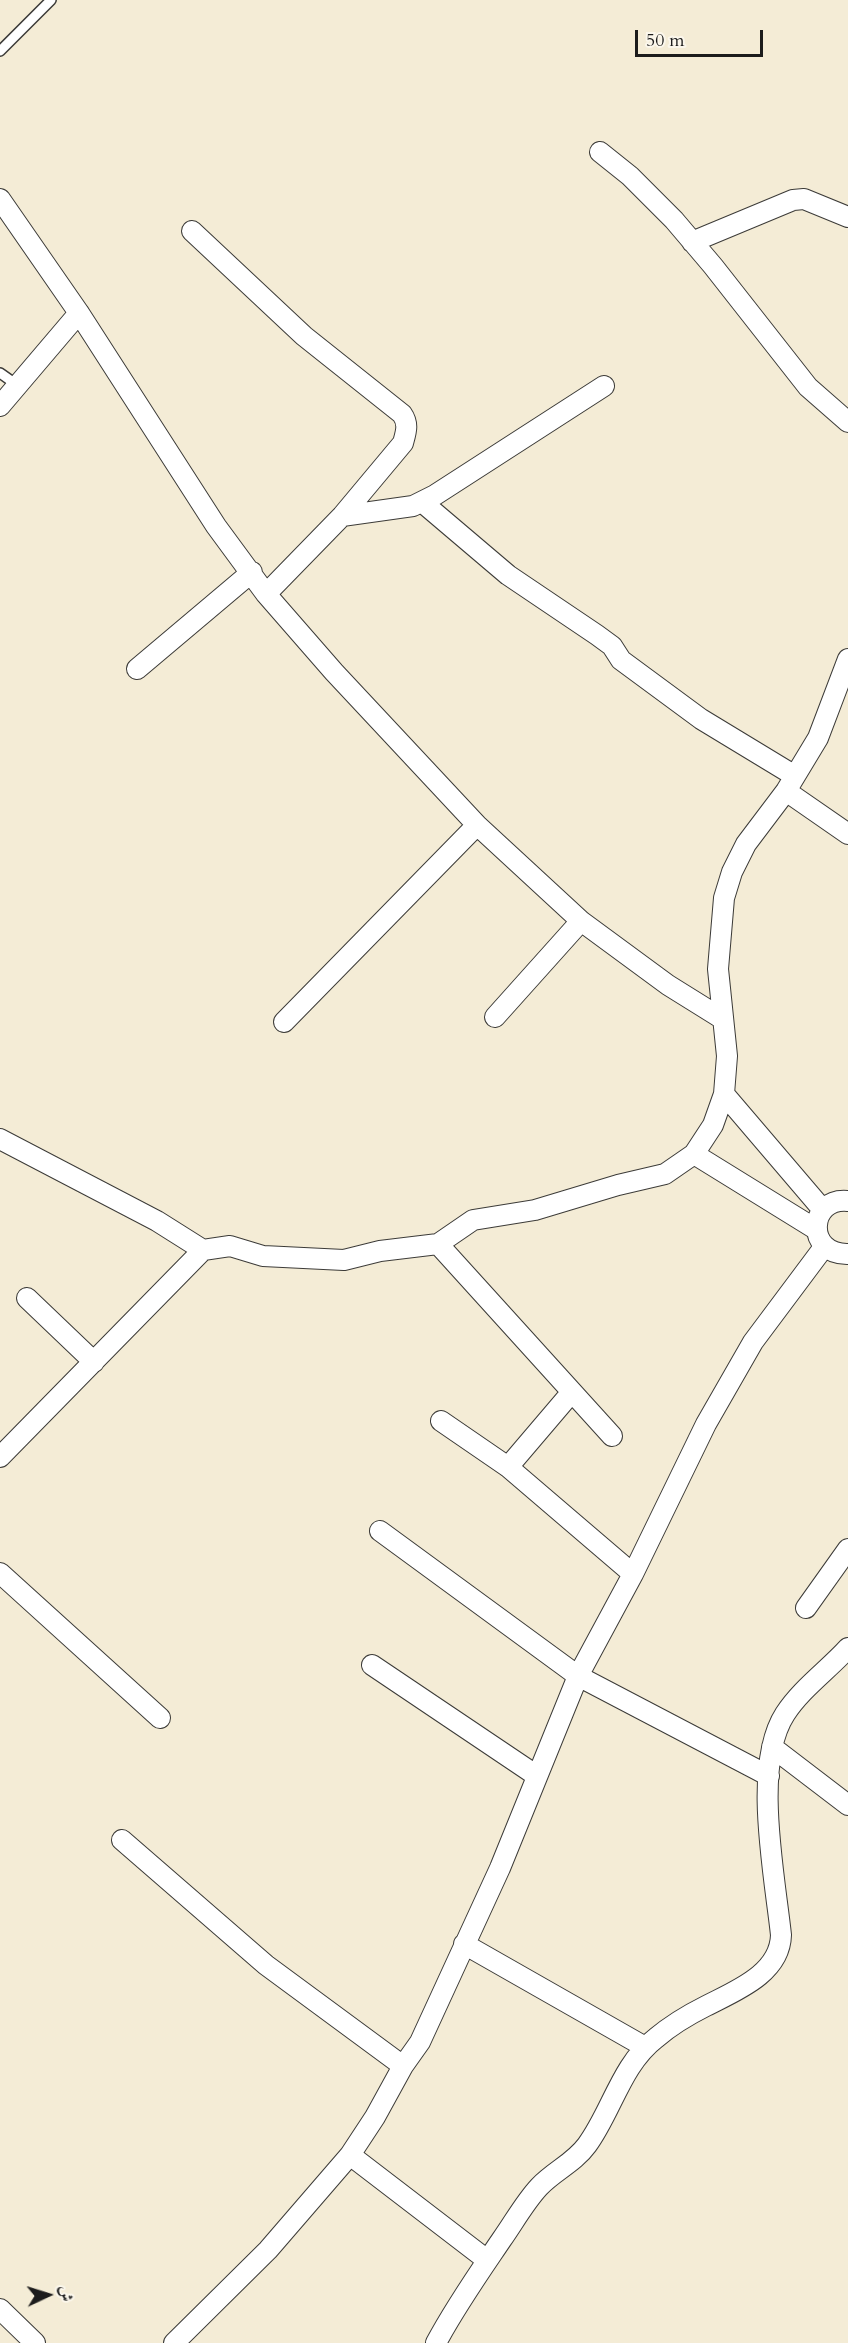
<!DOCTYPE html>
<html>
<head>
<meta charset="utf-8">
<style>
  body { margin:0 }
  #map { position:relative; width:848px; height:2343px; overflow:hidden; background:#f4ecd6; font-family:Cardo,Amiri,serif }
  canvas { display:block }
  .north { position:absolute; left:18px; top:2265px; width:60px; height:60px; -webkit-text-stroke:4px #fbf7ec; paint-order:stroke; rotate:86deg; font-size:16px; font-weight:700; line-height:24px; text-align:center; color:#1c1c1c }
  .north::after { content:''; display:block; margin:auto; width:21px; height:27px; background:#1c1c1c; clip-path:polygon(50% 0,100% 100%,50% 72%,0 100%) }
  .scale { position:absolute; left:635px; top:30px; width:128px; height:27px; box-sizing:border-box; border:3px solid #1c1c1c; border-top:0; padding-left:8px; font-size:18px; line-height:21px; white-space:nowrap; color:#1c1c1c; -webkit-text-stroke:4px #fbf7ec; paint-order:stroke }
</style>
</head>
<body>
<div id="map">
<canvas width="848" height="2343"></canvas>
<div class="north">ش</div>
<div class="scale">50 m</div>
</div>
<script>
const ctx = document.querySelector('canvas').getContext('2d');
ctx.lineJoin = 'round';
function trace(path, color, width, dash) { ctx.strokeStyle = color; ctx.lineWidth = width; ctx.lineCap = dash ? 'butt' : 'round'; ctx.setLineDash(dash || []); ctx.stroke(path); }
const lane = new Path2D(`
  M0,51L51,0
  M0,373L17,385`);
const street = new Path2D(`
  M600,152L630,176L674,220L713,266L808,387L848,422
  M0,199L79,313L216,526L266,594L334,672L477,825L581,921L668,985L721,1018
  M192,231L304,336L402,414C409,424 406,432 403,443L342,516L266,594
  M692,242L793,200L804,199L848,217
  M0,406L79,313
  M422,502L508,575L597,635L612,646L621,660L701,719L795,776
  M342,516L413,506L435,495L604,386
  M137,669L252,572
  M786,791L848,834
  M495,1017L581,921
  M284,1022L477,825
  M724,1094L823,1210
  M0,1139L157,1221L203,1250L230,1246L263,1256L344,1260L380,1251L438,1244L473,1220L535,1210L618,1185L665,1174L694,1154L713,1125L724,1094L727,1056L718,969L724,898L732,872L746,844L786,791L818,738L848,659
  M694,1154L817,1230
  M848,1201C808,1197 805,1255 848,1254
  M438,1244L612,1436
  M27,1298L94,1362
  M441,1421L508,1467L633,1574
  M0,1457L203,1250
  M508,1467L571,1393
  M380,1531L578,1676L769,1776
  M0,1573L160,1718
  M806,1608L848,1549
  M372,1665L537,1776
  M772,1747L848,1805
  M122,1840L266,1965L403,2066
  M464,1944L645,2047
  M350,2155L487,2260
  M0,2309L35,2343
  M174,2343L268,2250L350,2155L375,2117L403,2066L420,2042L500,1868L578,1676L633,1574L706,1424L753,1342L824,1247
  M436,2343C455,2307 479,2273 502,2239C514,2222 525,2202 539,2187C554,2171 574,2163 587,2145C612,2111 621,2065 656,2038C669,2027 690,2014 706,2006C735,1991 780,1974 781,1935C775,1877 752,1765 785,1714C801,1689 828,1670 848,1648`);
trace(lane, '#3c3b38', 12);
trace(street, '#3c3b38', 22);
trace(lane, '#fff', 9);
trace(street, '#fff', 20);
</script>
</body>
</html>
